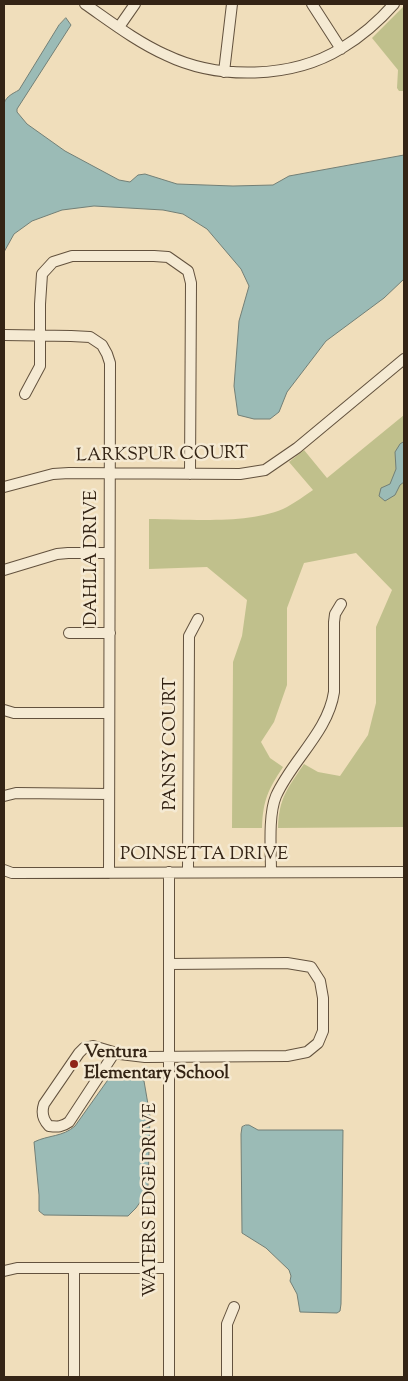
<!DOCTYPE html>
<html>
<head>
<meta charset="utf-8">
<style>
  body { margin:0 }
  #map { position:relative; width:408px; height:1381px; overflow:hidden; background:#f0debb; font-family:"Sorts Mill Goudy",serif }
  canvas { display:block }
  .frame { position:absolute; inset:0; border:5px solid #342415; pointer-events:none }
</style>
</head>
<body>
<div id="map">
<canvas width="408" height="1381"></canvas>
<div class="frame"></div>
</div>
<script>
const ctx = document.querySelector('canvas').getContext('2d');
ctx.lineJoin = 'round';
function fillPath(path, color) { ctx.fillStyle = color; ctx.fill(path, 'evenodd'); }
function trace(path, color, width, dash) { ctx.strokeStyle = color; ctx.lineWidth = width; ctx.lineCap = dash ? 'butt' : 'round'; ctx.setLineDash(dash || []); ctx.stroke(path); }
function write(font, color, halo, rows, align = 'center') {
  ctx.font = font + ' "Sorts Mill Goudy",serif'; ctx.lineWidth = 5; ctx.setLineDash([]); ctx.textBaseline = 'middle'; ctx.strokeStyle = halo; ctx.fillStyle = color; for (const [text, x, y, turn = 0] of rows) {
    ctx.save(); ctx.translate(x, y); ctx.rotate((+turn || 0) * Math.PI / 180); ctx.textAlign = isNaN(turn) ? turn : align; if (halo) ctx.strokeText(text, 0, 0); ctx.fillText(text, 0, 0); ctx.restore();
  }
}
const green = new Path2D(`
  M404,6V91H399L397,88L398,70L372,38Z
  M404,415V827L278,828C279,797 288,788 304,764L318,772L340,776L368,735L376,703V627L392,590L356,553L304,563L287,608V685L274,722L261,742L270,758L283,767C268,790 263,800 262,828H232L233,662L242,636L247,600L207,567L149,569V519C189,519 252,525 287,507C296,502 304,496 313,490L289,462L304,450L327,478Z`);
const water = new Path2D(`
  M66,18L71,25L17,109V112L27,124L65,151L119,180L130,182L138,175L145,174L177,184L233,186L273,185L289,176L404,155V279L384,298L326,341L287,392L279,412L270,419H254L238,415L234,386L239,321L249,286L241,269L207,229L183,214L163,210L94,206L62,210L32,221L14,234L4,252V103C7,96 12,94 19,90L59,25Z
  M404,442V482L400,485L395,495L385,501L379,496L381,488L390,484L396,469L395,452L400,444Z
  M117,1075L139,1078L144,1081L150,1116L148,1186L143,1198L136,1208L128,1216L44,1215L39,1211V1195L34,1142C48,1135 63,1137 75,1126L110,1077Z
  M246,1125H249L258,1130H343L341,1304L340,1311L337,1313L300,1312L297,1294L290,1281L291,1276L289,1270L266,1248L242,1233L241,1134L242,1127Z`);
const minor = new Path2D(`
  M85,4C111,22 137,42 166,55C218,80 292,79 342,48C362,36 379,21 394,4
  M312,4L341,49
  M119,27L135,4
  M224,72L232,4
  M4,335L71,336L90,337L102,345L107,354L110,363L109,873
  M25,394L40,366V304L42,274L53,262L72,256H154L168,257L188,271L191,283L190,474
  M4,487L53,474L69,473L240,474L265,470L297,448L404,359
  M4,570L57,554L68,553H109
  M69,633H110
  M4,710L14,713H109
  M4,796L16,793L109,794
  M4,870L12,873L404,872
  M169,872V1377
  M188,872L189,636L198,619
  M271,872C271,851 268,815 276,796C292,760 328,732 334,692V622L335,614L341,604
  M114,1052L111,1058L69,1122C62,1127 58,1127 49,1126C43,1120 41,1113 44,1104L79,1053L84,1048L93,1046L120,1054L145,1057L287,1056L307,1052L318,1043L323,1031V998L320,981L311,967L287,963L169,964
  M74,1268V1377
  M4,1271L17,1268H169
  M227,1377V1324L234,1307`);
const markers = [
  [74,1064,5,"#8f2418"]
];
const streetNames = [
  ["LARKSPUR COURT",162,456,-1],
  ["DAHLIA DRIVE",93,558,-90],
  ["PANSY COURT",172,744,-90],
  ["POINSETTA DRIVE",204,856],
  ["WATERS EDGE DRIVE",152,1200,-90]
];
const poiNames = [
  ["Ventura",84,1054],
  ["Elementary School",84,1075]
];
fillPath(green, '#c0c08c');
fillPath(water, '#9bbbb6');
trace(water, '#727f76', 1);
trace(minor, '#63523e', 12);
trace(minor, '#f5ead3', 10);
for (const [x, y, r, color] of markers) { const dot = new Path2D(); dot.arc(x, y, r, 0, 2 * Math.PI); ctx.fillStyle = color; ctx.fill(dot); trace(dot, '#f5ead3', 2); }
write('18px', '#342415', '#f5ead3', streetNames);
write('bold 18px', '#342415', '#f5ead3', poiNames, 'left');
</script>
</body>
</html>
